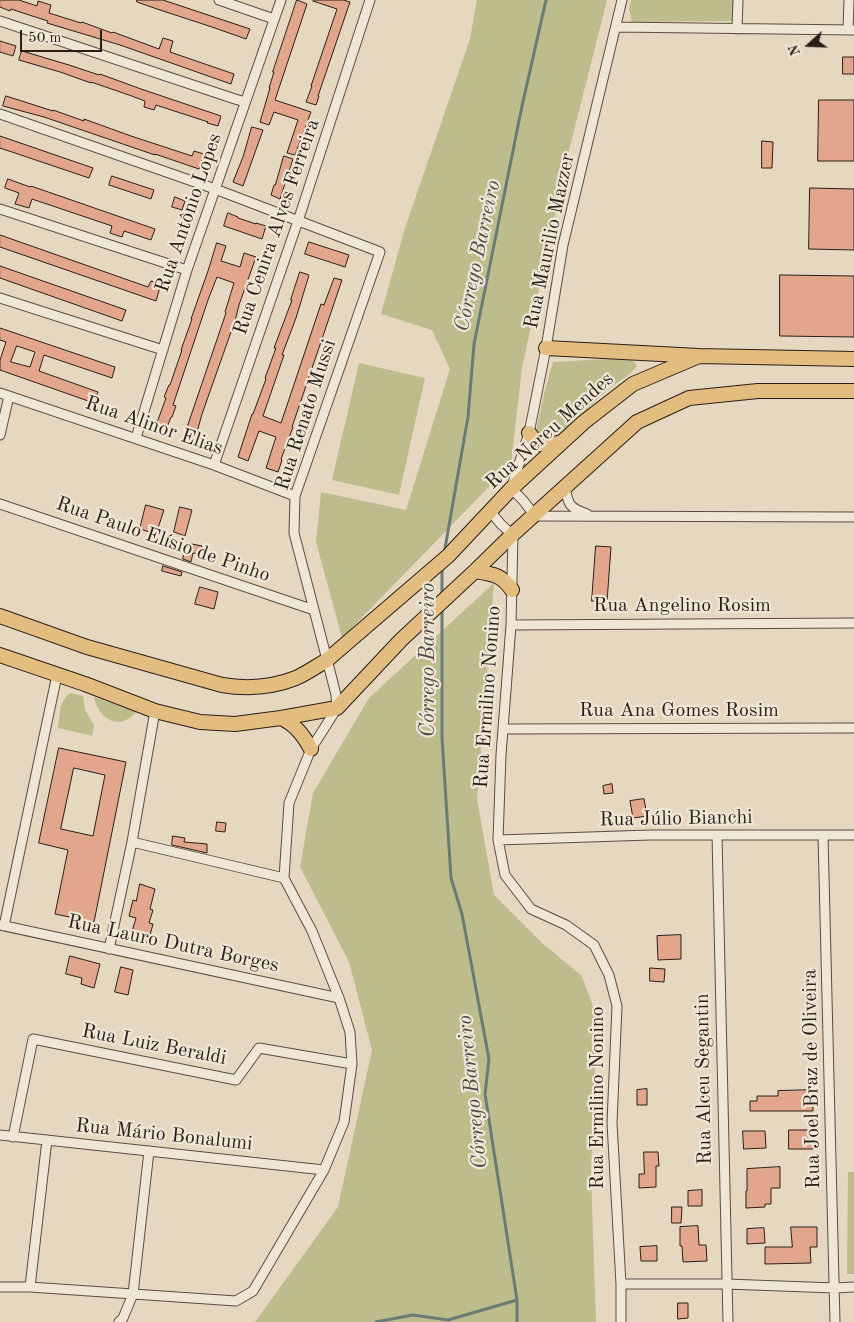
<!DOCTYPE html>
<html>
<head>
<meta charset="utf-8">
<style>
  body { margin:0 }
  #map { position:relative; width:854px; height:1322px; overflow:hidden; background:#e6d8c0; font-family:"Old Standard TT",serif }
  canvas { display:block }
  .north { position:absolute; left:784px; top:20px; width:50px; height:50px; -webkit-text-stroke:4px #efe6d6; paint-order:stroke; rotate:250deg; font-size:14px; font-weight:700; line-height:20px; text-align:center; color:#2b1e17 }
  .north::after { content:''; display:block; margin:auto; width:18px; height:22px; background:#2b1e17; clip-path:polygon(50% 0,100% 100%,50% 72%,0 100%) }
  .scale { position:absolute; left:20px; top:30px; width:82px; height:22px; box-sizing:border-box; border:2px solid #2b1e17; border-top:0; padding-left:6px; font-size:15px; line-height:18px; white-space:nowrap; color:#2b1e17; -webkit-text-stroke:4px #efe6d6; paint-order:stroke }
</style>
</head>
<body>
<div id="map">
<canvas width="854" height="1322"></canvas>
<div class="north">N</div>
<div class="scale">50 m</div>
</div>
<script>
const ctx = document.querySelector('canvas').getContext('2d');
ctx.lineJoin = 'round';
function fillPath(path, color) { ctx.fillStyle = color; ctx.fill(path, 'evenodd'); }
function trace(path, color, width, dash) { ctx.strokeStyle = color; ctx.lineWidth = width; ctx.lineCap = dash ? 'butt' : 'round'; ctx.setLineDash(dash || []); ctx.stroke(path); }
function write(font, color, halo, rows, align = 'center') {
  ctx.font = font + ' "Old Standard TT",serif'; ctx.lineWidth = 4.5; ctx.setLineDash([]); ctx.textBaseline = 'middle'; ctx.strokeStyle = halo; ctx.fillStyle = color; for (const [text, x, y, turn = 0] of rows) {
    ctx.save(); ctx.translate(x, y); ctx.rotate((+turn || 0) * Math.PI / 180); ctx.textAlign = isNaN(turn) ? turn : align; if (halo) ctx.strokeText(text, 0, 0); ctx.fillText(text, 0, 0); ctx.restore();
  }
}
const green = new Path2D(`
  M477,0H607L569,150L522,368L511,464L342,638L316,542L321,492L406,510L450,369L432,330L381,314L405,228L470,39Z
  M631,0H734L732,21L632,22L629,9Z
  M628,358L634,362L637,366C628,378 614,383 604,393C587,409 572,427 553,441L535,436L544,394L553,362Z
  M359,363L425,378L399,495L332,480Z
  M494,583L477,799L494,895L542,943L582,976L597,1018L591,1171L596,1322H255L338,1207L372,1050L349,962L300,867L313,793L369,698Z
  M71,693L83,696L85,710L94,725L92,736L58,728C60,716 59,699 71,693Z
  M94,697L136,712C119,732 99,719 94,697Z
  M848,1172H854V1274H847Z`);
const stream = new Path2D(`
  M444,554L468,417L474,344L522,106L546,0
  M442,596V568
  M442,608V738L451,878L462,914L489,1059L485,1094L517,1300V1322
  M376,1322L413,1315L448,1320L517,1300`);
const building = new Path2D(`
  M0,0H19L37,6L38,1L51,5L49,13L81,23L82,22L112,33L113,32L159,49L163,38L173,41L170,52L234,74L231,84L120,45L47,23L48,21L26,14L11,9L10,11L0,7Z
  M137,0H163L250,29L246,39L212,27L157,9L137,2Z
  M297,0L307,4L275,100L311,112L295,155L287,153L298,120L274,112L269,125L260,122L270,88H269L274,72H273Z
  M314,0H343L350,2L318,96H319L316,105L306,102L312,86H311L337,9L313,1Z
  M0,41L16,46L13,56L0,52Z
  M22,51L69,65L99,75L100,74L141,89L221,116L218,126L207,123L208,122L156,105L154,110L144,107L145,101L129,95L91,82V83L60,72L19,60Z
  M843,57H854V74H843Z
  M6,96L53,111V110L84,121V119L131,136L192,156L194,151L204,154L199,169L155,154V155L76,128L44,117L3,106Z
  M819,100H854V161H818Z
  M252,127L263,130L243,186L233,182L243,157Z
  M0,136L93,168L89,178L0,148Z
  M762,141L773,142L772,168H762Z
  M284,156L293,159L280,199L271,195L274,185H275Z
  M112,176L154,190L151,199L109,185Z
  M8,179L30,187L31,186L155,229L151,240L124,231L122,237L110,233L112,226L32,199L29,208L15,204L19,193L5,188Z
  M810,188L854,189V250L809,249Z
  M175,197L185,201L182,210L172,207Z
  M228,213L238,217V218L256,224V223L266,226L262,239L224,226Z
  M0,235L148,287L151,281L161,284L156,301L0,247Z
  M309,242L349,255L345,267L305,254Z
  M217,243L226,246L221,261L240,267L244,253L256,257L239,305L235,321H236L232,332H231L202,414L194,443L183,439L226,313L225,312L234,283L217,277L208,300L173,405L176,406L172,417H171L165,432L155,428L166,398L164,397L169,385H170L182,350H181L192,319H191L208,271Z
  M0,266L126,310L122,321L0,278Z
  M300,272L309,275L296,318L282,355H284L263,416L281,423L321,304L324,305L334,278L342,280L292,427H293L281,459L282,460L278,472L266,468L276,437L259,431L248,461L238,457L252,414H253L266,379L265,378L276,348H274L292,300H291Z
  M780,275L854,276V337L780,336Z
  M0,328L115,367L112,378L44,355L39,371L98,392L94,403L0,370V360L6,342L0,340ZM17,346L35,352L30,367L11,362Z
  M146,505L164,510L156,534L140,529Z
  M180,507L192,510L185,536L174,532Z
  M187,543L202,546L199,554L193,553L191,562L183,559Z
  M596,546L611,547L607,602L592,601Z
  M163,566L182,572L181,576L162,571Z
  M200,587L218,592L214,609L195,604Z
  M59,748L126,762L94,922L55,914L68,850L39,843ZM74,768L105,775L93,836L61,829Z
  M612,784L613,793L604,794L603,786Z
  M644,799L647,816L633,818L630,801Z
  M217,822L226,823L225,832L216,831Z
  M173,836L185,838L184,842L207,844V853L172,845Z
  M140,884L155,889L150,909L153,910L149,923L153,924L148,943L130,938L136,918L129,916L133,900L136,901Z
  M681,935V959L658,960L657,936Z
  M70,956L100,964L94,988L81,984L82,978L66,974Z
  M121,967L133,970L128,995L115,992Z
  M650,968L665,969L664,982L650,981Z
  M647,1089V1105H637V1090Z
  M812,1090L813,1111H750V1101H757V1096H778V1091Z
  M789,1130H813V1149H789Z
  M743,1131H765L766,1148L744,1149Z
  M644,1152H658L659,1166H656V1187L639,1188V1174H644Z
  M780,1167V1188H771V1204H765V1207L746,1208V1191H747V1169Z
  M702,1190V1206H688V1191Z
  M672,1207H682L681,1223H672Z
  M698,1226L699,1245H706L707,1261L683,1262L682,1246H680V1227Z
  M791,1227H817V1247H810L811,1263L765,1264V1247H792Z
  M764,1228L765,1243L747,1244V1229Z
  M657,1246V1261H641L640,1247Z
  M678,1303H688V1318L678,1319Z`);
const minor = new Path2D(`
  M219,0L274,19
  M622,0L563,245L546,348L529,433L511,489C521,497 528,505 534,516L854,517
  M0,21L235,99L245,102
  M616,27L854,30
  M737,29L738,0
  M848,30L849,0
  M0,114L215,189L380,252L295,496L294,533L332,679L336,695L337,708L311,749L289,803L284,878L312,931L339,998L350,1032L352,1064L344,1122L324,1170L253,1291L236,1301L30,1287H0
  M0,209L187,270
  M0,298L163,350
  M0,393L214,465L295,496
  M0,435L9,396
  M136,438L187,270L281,0
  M214,465L298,221L370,0
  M565,487C568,504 569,508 587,514
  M0,504L314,610
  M491,511C497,521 503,528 513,534L511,625L501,755L498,840L505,875L531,909L566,925L594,945L609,975L617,1006L612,1123L621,1284V1322
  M511,625L854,623
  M504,729L854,728
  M717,835L728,1322
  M823,835L835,1322
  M498,840L650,835H854
  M132,842L284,878
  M0,925L339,998
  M4,926L57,675
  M109,949L132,842L155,711
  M0,1135L324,1170
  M13,1137L33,1039L236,1080L259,1048L352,1064
  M621,1284H726L835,1288L854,1287
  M30,1287L47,1140
  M119,1322L123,1318L133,1294L149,1151`);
const primary = new Path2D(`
  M546,348L699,356L854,359
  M529,433C540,448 545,446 562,442
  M475,571C493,574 502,575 512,590
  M0,616L87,647L222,685C246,689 273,687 296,678C307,673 317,666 327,660L448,556L511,489L584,422L633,384L699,356
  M0,655L85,684L155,711L200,722L235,724L281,718L337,708L401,640L475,571L513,534L637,422L689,398L758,391H854
  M281,718C296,725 303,735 311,749`);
const streetNames = [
  ["Rua Antônio Lopes",189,213,-71],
  ["Rua Cenira Alves Ferreira",277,227,-71],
  ["Rua Maurilio Mazzer",550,241,-78],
  ["Rua Renato Mussi",306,415,-72],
  ["Rua Alinor Elias",154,426,19],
  ["Rua Nereu Mendes",550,431,-42],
  ["Rua Paulo Elísio de Pinho",163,540,19],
  ["Rua Angelino Rosim",682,606],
  ["Rua Ermilino Nonino",488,697,-86],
  ["Rua Ana Gomes Rosim",679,711],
  ["Rua Júlio Bianchi",676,819,-1],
  ["Rua Lauro Dutra Borges",173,944,12],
  ["Rua Luiz Beraldi",154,1045,11],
  ["Rua Alceu Segantin",704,1079,-91],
  ["Rua Joel Braz de Oliveira",812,1079,-91],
  ["Rua Ermilino Nonino",598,1098,-90],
  ["Rua Mário Bonalumi",164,1135,6]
];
const waterNames = [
  ["Córrego Barreiro",478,256,-78],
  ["Córrego Barreiro",428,660,-90],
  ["Córrego Barreiro",473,1092,-96]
];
fillPath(green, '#bcbc8d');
trace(stream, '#6b7b76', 3);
fillPath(building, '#e2a68c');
trace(building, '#2b1e17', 1);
trace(minor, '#5a4c41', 11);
trace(primary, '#2b1e17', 16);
trace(minor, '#efe6d6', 9);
trace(primary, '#e3bc80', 14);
write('20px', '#2b1e17', '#efe6d6', streetNames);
write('italic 21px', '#4b4c46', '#efe6d6', waterNames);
</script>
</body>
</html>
